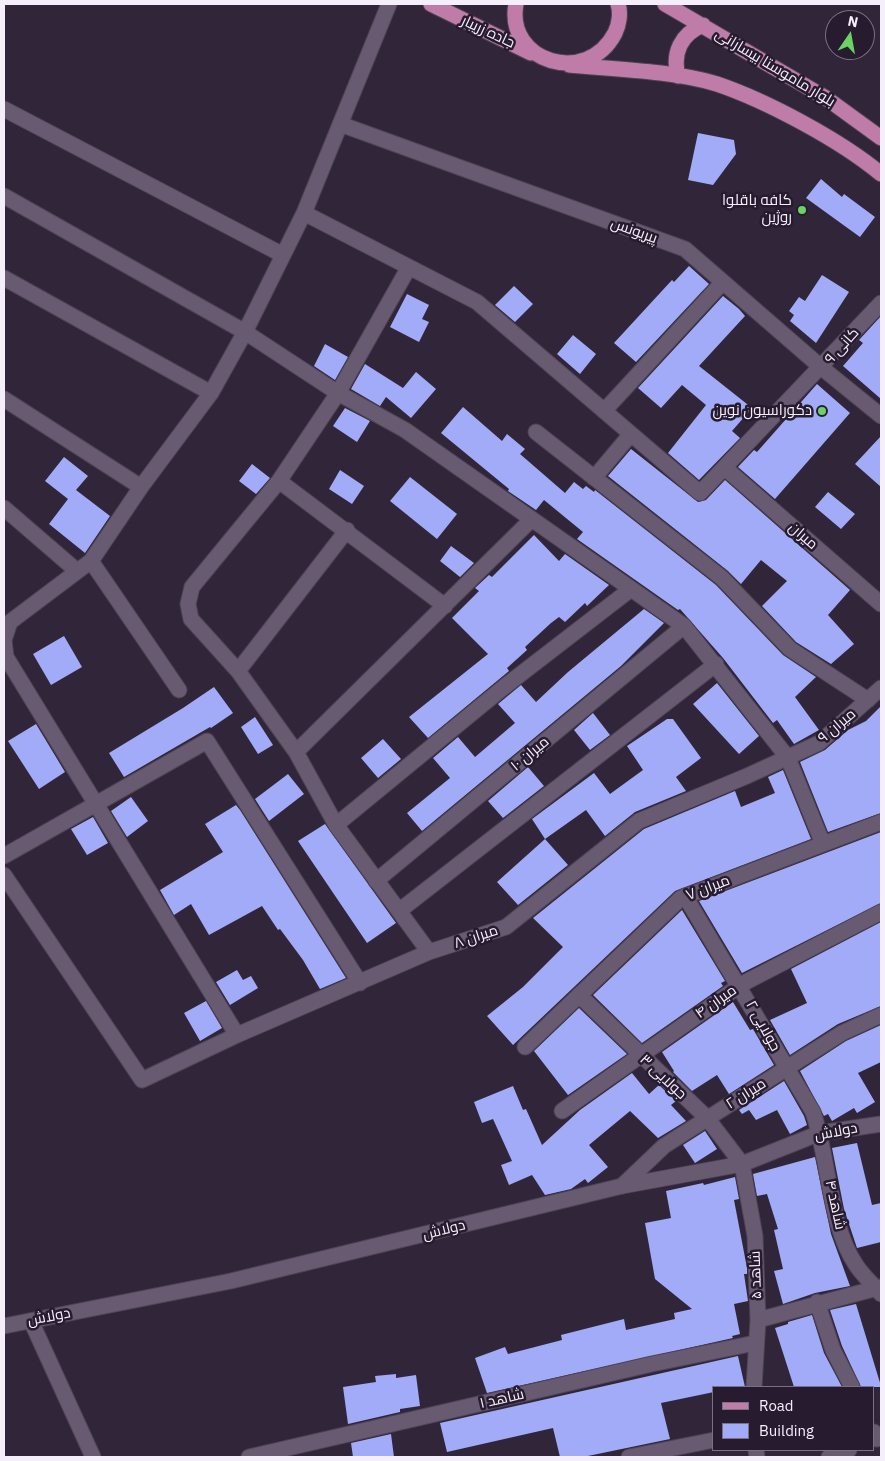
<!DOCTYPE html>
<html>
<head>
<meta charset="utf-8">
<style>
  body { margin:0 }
  #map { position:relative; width:885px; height:1461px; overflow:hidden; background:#312639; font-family:"IBM Plex Sans",sans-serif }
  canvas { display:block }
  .frame { position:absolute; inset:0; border:5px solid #f5eefb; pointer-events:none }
  .legend { position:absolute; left:712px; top:1386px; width:162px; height:65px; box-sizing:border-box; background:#271c2f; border:1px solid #797081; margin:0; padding:6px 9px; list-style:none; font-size:15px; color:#f5eefb }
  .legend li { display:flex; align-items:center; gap:10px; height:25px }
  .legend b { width:25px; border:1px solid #797081 }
  .north { position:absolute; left:825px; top:10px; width:50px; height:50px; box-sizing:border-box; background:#271c2f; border:1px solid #797081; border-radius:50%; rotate:12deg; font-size:14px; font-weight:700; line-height:20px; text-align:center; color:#f5eefb }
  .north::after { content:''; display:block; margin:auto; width:18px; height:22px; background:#6ad363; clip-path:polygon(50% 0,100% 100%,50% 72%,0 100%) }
</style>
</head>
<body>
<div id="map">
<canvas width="885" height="1461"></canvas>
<div class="frame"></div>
<ul class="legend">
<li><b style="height:6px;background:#c07ca8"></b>Road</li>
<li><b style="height:14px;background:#a1abf8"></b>Building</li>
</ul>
<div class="north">N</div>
</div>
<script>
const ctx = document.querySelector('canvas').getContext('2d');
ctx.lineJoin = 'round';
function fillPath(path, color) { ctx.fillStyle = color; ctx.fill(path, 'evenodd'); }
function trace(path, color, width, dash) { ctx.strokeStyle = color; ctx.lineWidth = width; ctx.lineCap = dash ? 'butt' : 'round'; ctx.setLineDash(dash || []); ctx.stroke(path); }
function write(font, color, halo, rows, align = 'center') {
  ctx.font = font + ' "IBM Plex Sans",Cairo,sans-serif'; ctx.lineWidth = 5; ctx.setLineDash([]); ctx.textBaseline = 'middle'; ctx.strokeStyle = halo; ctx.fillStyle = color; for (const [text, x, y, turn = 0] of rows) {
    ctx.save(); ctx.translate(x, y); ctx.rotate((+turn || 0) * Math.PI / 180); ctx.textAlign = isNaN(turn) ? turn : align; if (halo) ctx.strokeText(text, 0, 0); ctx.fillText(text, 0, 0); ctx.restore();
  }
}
const building = new Path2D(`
  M698,133L734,140L736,154L713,185L688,180Z
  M821,179L842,197L844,194L875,217L860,237L806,198Z
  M689,266L709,284L636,362L614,343L672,280L674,282Z
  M822,275L849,292L816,343L790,321L794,315L789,311L799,297L805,301Z
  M514,286L533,304L515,322L495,305Z
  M407,294L429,305L422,319L429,322L419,342L390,327Z
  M723,296L739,309L745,316L699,366L752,408L732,431L740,438L699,480L668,453L706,405L682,385L661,408L638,388Z
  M881,316V399L843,366L863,343L859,340Z
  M573,335L596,354L580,374L557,354Z
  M325,344L348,357L335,380L314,366Z
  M365,364L403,388L416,372L436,389L411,418L386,397L380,406L351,389Z
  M817,384L850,413L775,499L738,467L754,450L757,452Z
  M463,407L502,441L507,434L525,449L520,454L565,493L574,482L583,489L586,486L594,492L595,490L716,585L783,655L816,677L795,697L819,730L794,744L777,720L773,723L723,658L680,609L678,610L577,539L583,532L544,500L536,510L508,491L509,489L441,433Z
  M345,408L370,421L357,442L333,426Z
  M881,436V487L855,464Z
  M631,449L698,502L706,500L725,480L850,590L828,615L854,644L831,664L796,642L762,606L787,581L761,560L741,584L728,571L608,476Z
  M64,457L88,476L76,490L110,516L85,553L49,524L68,499L45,481Z
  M252,464L270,478L256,494L239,481Z
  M340,470L364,486L352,504L329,489Z
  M410,477L457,514L437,539L390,501Z
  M828,492L855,514L841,529L815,507Z
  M534,535L559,561L565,554L609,585L587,606L585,603L565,622L559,617L551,623L525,647L527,650L507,668L509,671L428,738L409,717L488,654L452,618L479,591L475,588L489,575L492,577Z
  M451,546L474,563L460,577L440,561Z
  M644,609L664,623L621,666L422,831L407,813L450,778L433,758L458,737L475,757L515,723L498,704L521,685L536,702L568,672Z
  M64,636L82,667L51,685L33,654Z
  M717,683L759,736L739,754L693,704Z
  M214,687L233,713L211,728L210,727L124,777L109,753L183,708Z
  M881,706V813L828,832L800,762L825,750L848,730L866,721Z
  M593,713L610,735L590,750L574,730Z
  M255,717L273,745L258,754L241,727Z
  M667,719H673L701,758L676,777L686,791L635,812L605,836L586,810L545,839L532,819L594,773L610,794L643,770L627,746Z
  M36,724L65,772L39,789L8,741Z
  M383,739L401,759L378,778L361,758Z
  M528,767L544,786L503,818L488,801Z
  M783,770L811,839L675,891L513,1045L487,1016L523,987L563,947L533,918L644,829L735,791L741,807L775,793L768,777Z
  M288,774L304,794L269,821L255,799Z
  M131,797L148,821L127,837L111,811Z
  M236,805L240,810L346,978L320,989L303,960L280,929L278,930L262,906L209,935L191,904L174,915L160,890L223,852L205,824Z
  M93,817L108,843L87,855L71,829Z
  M325,824L396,923L367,943L298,841Z
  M881,832V903L742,973L699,901Z
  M545,839L568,865L518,905L497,882Z
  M682,910L725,981L721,983L723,986L642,1043L593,995Z
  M881,922V1006L838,1024L790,1055L770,1020L807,1003L791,969Z
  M237,970L243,980L251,976L258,988L230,1005L216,982Z
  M206,1001L222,1028L200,1041L184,1013Z
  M733,1002L750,1030L753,1029L774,1065L729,1094L717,1075L692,1091L673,1072L674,1071L662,1052Z
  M579,1008L627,1054L568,1095L534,1051Z
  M881,1025V1062L858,1073L875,1102L857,1113L854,1108L832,1121L828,1114L824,1116L800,1071L846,1041Z
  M632,1073L649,1094L659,1085L676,1101L671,1105L686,1121L658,1138L630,1111L589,1145L608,1167L588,1183L585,1179L571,1189L545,1195L532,1175L509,1185L501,1165L512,1161L493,1119L482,1123L474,1102L513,1086L523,1110L526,1109L542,1145L580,1110Z
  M784,1081L804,1116L807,1125L790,1134L777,1110L756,1120L749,1110L742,1114L739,1110Z
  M705,1131L717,1149L695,1163L683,1145Z
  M857,1143L872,1205L881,1203V1242L857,1248L844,1209L832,1148Z
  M815,1157L831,1234L850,1286L815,1293L783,1304L774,1271L783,1269L774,1230L778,1229L767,1194L757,1196L753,1174Z
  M735,1177L739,1199L734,1200L747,1268V1274H744L748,1301L734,1304L740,1334L732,1336L733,1338L487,1393L475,1358L505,1347L508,1354L562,1340L561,1335L624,1319L626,1330L675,1319L674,1313L692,1309L655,1279L645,1223L671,1218L666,1191L703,1183L704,1185Z
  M856,1304L881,1386V1387H861L842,1346L830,1310Z
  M812,1315L824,1353L842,1387H794L775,1328L788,1324V1322Z
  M738,1356L745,1387H714V1392L661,1403L670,1439L583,1457H560L553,1428L447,1452L440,1423Z
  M396,1374V1378L416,1375L420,1406L400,1409V1412L348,1424L343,1387L376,1382L375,1376Z
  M391,1434L394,1457H353L351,1443Z`);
const street = new Path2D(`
  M4,109L283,255
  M340,124L685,249L822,368
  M4,196L245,332L338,393L405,430L684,626L788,758L823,844
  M304,213L477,302L700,493L881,303
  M409,267L338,393L279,481L192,587L188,604L191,619L238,671L296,752L336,825L429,952
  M4,278L211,393
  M4,399L141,487
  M604,411L723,282
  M536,432L722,578L790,649L868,700
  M725,468L881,604
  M594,478L631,434
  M279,481L445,606
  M4,508L77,571
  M91,561L179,690
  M238,671L347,530
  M296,752L532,519
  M336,825L504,687L631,589
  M4,856L207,741L360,983
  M4,875L142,1080L237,1035L429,952L506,927L639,821L747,776L819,743L881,688
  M376,881L684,626
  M685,896L813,1112C829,1158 829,1226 856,1265C863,1276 873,1284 881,1294
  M399,911L716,664
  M579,995L707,1118L742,1164L755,1236L758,1320L754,1387
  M237,1035L6,657L4,640L10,622L91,561L141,487L211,393L245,332L304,213L389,4
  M525,1047L681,898L881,822
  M562,1111L742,984L881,912
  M622,1186L664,1146L842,1033L881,1015
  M817,1302L833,1350L852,1387
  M758,1320L881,1287
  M31,1321L93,1457
  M874,1432L877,1439
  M756,1450L757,1457
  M249,1457L652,1364L755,1343
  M629,1457L714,1440
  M829,1457L849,1450`);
const secondary = new Path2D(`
  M822,368L881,416
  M4,1326L231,1281L622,1186L742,1164L820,1133L881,1124`);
const primary = new Path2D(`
  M431,4L531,53
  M516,4C505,62 587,87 615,33C619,25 621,13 618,4
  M665,4L826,98L881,138
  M569,65C613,69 676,71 717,84C767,101 840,140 881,174
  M678,76C672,53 681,34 703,25`);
const markers = [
  [802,210,5,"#6ad363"],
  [822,411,5,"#6ad363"]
];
const streetNames = [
  ["جاده زریبار",488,32,25],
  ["بلوار ماموستا بیسارانی",775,68,31],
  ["پیریونس",634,231,20],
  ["کانی ۹",842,346,-48],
  ["میران",803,536,41],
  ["میران ۹",837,726,-40],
  ["میران ۱۰",530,754,-40],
  ["میران ۷",708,888,-21],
  ["میران ۸",476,937,-18],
  ["میران ۴",716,1002,-35],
  ["جولایی ۲",763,1026,61],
  ["جولایی ۳",663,1077,43],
  ["میران ۲",746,1094,-32],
  ["دولاش",836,1132,-11],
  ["شاهد ۴",835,1205,78],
  ["دولاش",444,1230,-14],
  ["شاهد ۵",756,1275,-92],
  ["دولاش",49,1317,-11],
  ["شاهد ۱",502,1399,-13]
];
const poiNames = [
  ["کافه باقلوا",792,201],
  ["روژین",792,218],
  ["دکوراسیون نوین",812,411]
];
fillPath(building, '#a1abf8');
trace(street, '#4e4455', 17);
trace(secondary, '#4e4455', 17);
trace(primary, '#4e4455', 17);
trace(street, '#685b71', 15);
trace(secondary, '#685b71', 15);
trace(primary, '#c07ca8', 15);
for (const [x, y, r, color] of markers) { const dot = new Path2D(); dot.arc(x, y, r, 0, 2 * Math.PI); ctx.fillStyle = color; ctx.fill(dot); trace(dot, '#271c2f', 2); }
write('15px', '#f5eefb', '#271c2f', streetNames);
write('15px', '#f5eefb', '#271c2f', poiNames, 'right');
</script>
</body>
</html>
